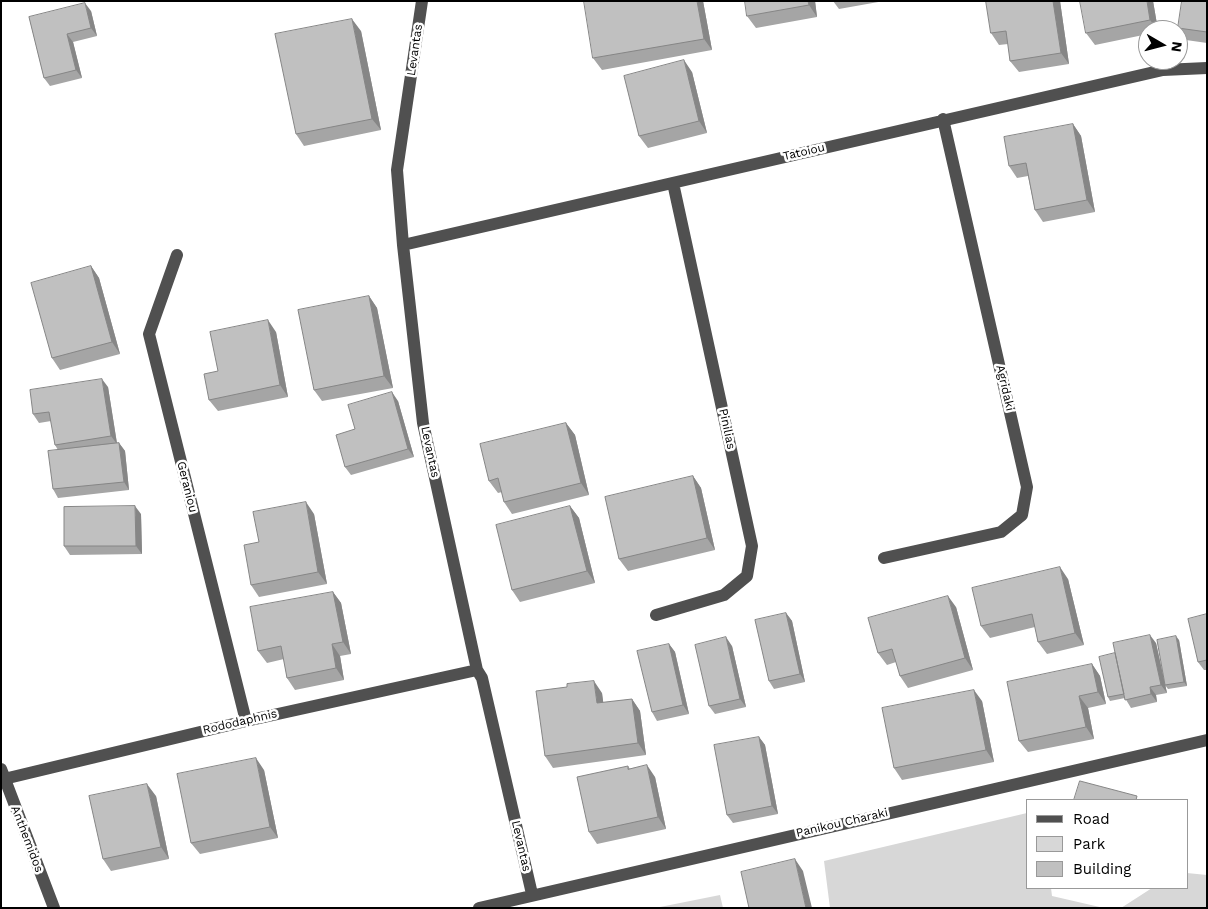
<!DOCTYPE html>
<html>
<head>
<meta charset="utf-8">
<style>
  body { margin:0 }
  #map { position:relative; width:1208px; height:909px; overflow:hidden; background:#fff; font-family:"Work Sans",sans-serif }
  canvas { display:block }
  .frame { position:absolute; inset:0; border:2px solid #000; pointer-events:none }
  .legend { position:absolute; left:1026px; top:799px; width:162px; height:90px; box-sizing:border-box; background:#fff; border:1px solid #999; margin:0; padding:6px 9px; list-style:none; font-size:15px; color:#000 }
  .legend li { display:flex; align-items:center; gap:10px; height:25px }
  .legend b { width:25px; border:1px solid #999 }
  .north { position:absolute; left:1138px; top:20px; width:50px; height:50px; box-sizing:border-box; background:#fff; border:1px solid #999; border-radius:50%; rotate:98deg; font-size:14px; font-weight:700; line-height:20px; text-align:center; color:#000 }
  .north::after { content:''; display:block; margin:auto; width:18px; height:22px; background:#000; clip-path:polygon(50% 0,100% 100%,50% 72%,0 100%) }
</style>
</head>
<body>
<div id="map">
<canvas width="1208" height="909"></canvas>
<div class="frame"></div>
<ul class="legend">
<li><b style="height:6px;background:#505050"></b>Road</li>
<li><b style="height:14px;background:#d7d7d7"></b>Park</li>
<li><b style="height:14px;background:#c0c0c0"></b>Building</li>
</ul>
<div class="north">N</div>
</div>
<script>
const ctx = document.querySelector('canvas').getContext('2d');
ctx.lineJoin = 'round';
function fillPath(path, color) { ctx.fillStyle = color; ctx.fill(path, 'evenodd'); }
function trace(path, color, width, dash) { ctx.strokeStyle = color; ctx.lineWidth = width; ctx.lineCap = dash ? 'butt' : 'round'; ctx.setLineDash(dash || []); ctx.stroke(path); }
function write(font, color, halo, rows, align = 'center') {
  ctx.font = font + ' "Work Sans",sans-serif'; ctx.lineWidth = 5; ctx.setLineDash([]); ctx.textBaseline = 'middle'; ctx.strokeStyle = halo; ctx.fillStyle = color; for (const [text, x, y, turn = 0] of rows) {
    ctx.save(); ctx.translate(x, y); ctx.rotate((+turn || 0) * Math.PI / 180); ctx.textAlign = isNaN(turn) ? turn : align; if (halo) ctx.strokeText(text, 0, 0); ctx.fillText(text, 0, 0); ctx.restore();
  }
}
const green = new Path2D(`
  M1027,813V888H1051L1052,896L1104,908H830L824,861Z
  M1187,873L1207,875V908H1121L1152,888H1187Z
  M720,895L723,908H655Z`);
const minor = new Path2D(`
  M422,1L397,170L403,245L423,423L477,670L482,678L532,894
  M403,245L1163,70L1207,68
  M177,255L149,334L246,721
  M884,558L1001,532L1022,515L1027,487L943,119
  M656,615L724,595L747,576L752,546L673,183
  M1,769L54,908
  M4,779L246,721L477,670
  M479,908L1207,740`);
const wall = new Path2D(`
  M703,1L712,50L602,70L593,58Z
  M815,1L817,17L756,28L747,16Z
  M833,1H884L839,9Z
  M986,1H1060L1069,64L1019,72L1010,61L1008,44L999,45L991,33Z
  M1153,1L1158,30H1148V34L1095,45L1086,33Z
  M1207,1V43L1186,40L1178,28Z
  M91,11L97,36L73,42L82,78L50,86L44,78L29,17Z
  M361,31L381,130L304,146L296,134Z
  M692,72L707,133L648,148L639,136Z
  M1073,124L1081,136L1095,212L1043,222L1035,210L1028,176L1017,178L1009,166Z
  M91,266L99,278L120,354L60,370L52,358Z
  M369,296L377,308L393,388L322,401L314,390Z
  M276,332L288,397L218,411L209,400L218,371Z
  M108,387L117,443H119L125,451L129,490L58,498L53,489L58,450L55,445L51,421L39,423L33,414Z
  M398,401L414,457L351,475L345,467L355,429Z
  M566,423L575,435L589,495L512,514L504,502L502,492L498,493L489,481Z
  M693,476L701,488L715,550L628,571L619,559Z
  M570,506L579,518L595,583L520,602L512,590Z
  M141,514L142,554L70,555L64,546Z
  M314,514L327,584L259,597L251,585L259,542Z
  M1068,579L1084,645L1047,654L1038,642L1035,627L990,638L981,626Z
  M333,592L341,603L351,654L340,656L344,680L295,690L287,678L284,659L267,663L258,651Z
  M956,607L973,670L908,688L900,676L896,662L887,665L878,653Z
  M786,613L792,621L805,682L774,689L769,681Z
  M1207,614V670H1204L1198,662Z
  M1179,640L1187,686L1168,689L1165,685Z
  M1156,643L1167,693L1156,695L1157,702L1131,708L1125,698L1110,701L1108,697L1115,653Z
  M669,644L675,652L689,714L657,721L652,712Z
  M732,646L746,707L715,714L709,706Z
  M1092,664L1100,676L1106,704L1088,708L1094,739L1028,752L1019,741Z
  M602,693L603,703L632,699L640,711L646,755L553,768L545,756Z
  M982,701L994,762L902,780L894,768Z
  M759,737L765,745L778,814L733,823L727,815Z
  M628,766L630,769L655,777L666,829L597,844L589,832Z
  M264,770L278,838L200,854L191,843Z
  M156,796L169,859L111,871L103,859Z`);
const shadedWall = new Path2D(`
  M697,1H703L712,50L704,39Z
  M808,1H815L817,17L809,5Z
  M1053,1H1060L1069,64L1061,53Z
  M1147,1H1153L1158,30L1150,20Z
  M85,3L91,11L97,36L91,28Z
  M352,19L361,31L381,130L372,119Z
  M67,34L73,42L82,78L76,70Z
  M684,60L692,72L707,133L699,121Z
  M1073,124L1081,136L1095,212L1087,200Z
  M91,266L99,278L120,354L112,342Z
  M369,296L377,308L393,388L384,376Z
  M268,320L276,332L288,397L280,385Z
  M102,379L108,387L117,444L111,436Z
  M392,392L398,401L414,457L408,449Z
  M566,423L575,435L589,495L581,483Z
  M119,443L125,451L129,490L124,482Z
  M693,476L701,488L715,550L707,538Z
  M306,502L314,514L327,584L318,572Z
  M135,506L141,514L142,554L136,546Z
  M570,506L579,518L595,583L587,571Z
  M1060,567L1068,579L1084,645L1075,633Z
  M333,592L341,603L351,654L343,642Z
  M948,596L956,607L973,670L965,658Z
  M786,613L792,621L805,682L800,674Z
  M1150,635L1156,643L1167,693L1161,685Z
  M1176,636L1179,640L1187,686L1184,682Z
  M726,637L732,646L746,707L740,699Z
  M332,644L340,656L344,680L336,668Z
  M669,644L675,652L689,714L683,705Z
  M1092,664L1100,676L1106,704L1098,692Z
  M594,681L602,693L605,715L597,703Z
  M1150,687L1156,695L1157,702L1151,694Z
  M974,690L982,701L994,762L986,750Z
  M1079,696L1088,708L1094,739L1086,727Z
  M632,699L640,711L646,755L638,743Z
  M759,737L765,745L778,814L772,806Z
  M256,758L264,770L278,838L270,827Z
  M647,765L655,777L666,829L658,817Z
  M147,784L156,796L169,859L161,847Z
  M795,859L803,871L812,908H806Z`);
const building = new Path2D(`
  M584,1H697L704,39L593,58Z
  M745,1H808L809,5L747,16Z
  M986,1H1053L1061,53L1010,61L1006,31L991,33Z
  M1080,1H1147L1150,20L1086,33Z
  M1182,1H1207V32L1178,28Z
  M85,3L91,28L67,34L76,70L44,78L29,17Z
  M352,19L372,119L296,134L275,34Z
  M684,60L699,121L639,136L624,76Z
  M1073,124L1087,200L1035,210L1026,163L1009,166L1004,137Z
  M91,266L112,342L52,358L31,283Z
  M369,296L384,376L314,390L298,310Z
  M268,320L280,385L209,400L204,374L218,371L210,332Z
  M102,379L111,436L55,445L49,412L33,414L30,390Z
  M392,392L408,449L345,467L336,435L355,429L348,405Z
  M566,423L581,483L504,502L498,478L489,481L480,444Z
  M119,443L124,482L53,489L48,451Z
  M693,476L707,538L619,559L605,497Z
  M306,502L318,572L251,585L244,545L259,542L253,512Z
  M135,506L136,546H64V507Z
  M570,506L587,571L512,590L496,525Z
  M1060,567L1075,633L1038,642L1032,614L981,626L972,588Z
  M333,592L343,642L332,644L336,668L287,678L281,646L258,651L250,607Z
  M948,596L965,658L900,676L892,649L878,653L868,618Z
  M786,613L800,674L769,681L755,620Z
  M1207,614V660L1198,662L1188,619Z
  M1150,635L1161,685L1150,687L1151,694L1125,700L1113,643Z
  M1176,636L1184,682L1165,685L1157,640Z
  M726,637L740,699L709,706L695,645Z
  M669,644L683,705L652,712L637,651Z
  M1115,653L1124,694L1108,697L1099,657Z
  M1092,664L1098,692L1079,696L1086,727L1019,741L1007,682Z
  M594,681L597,703L632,699L638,743L545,756L536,691L567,687V684Z
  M974,690L986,750L894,768L882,708Z
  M759,737L772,806L727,815L714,745Z
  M256,758L270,827L191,843L177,774Z
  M647,765L658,817L589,832L577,777L628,766V769Z
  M1080,781L1137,796L1136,800H1074Z
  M147,784L161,847L103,859L89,796Z
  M795,859L806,908H749L741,872Z`);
const streetNames = [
  ["Levantas",415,50,-82],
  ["Tatoiou",804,152,-13],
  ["Agridaki",1005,388,77],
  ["Pinilias",727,429,78],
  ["Levantas",430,452,78],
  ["Geraniou",187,487,76],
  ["Rododaphnis",240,722,-13],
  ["Panikou Charaki",842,823,-13],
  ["Anthemidos",27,839,69],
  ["Levantas",521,846,77]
];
fillPath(green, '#d7d7d7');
trace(minor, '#505050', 12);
fillPath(wall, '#a5a5a5');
fillPath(shadedWall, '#868686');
fillPath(building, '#c0c0c0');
trace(building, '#868686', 1);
write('12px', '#000', '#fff', streetNames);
</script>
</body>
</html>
